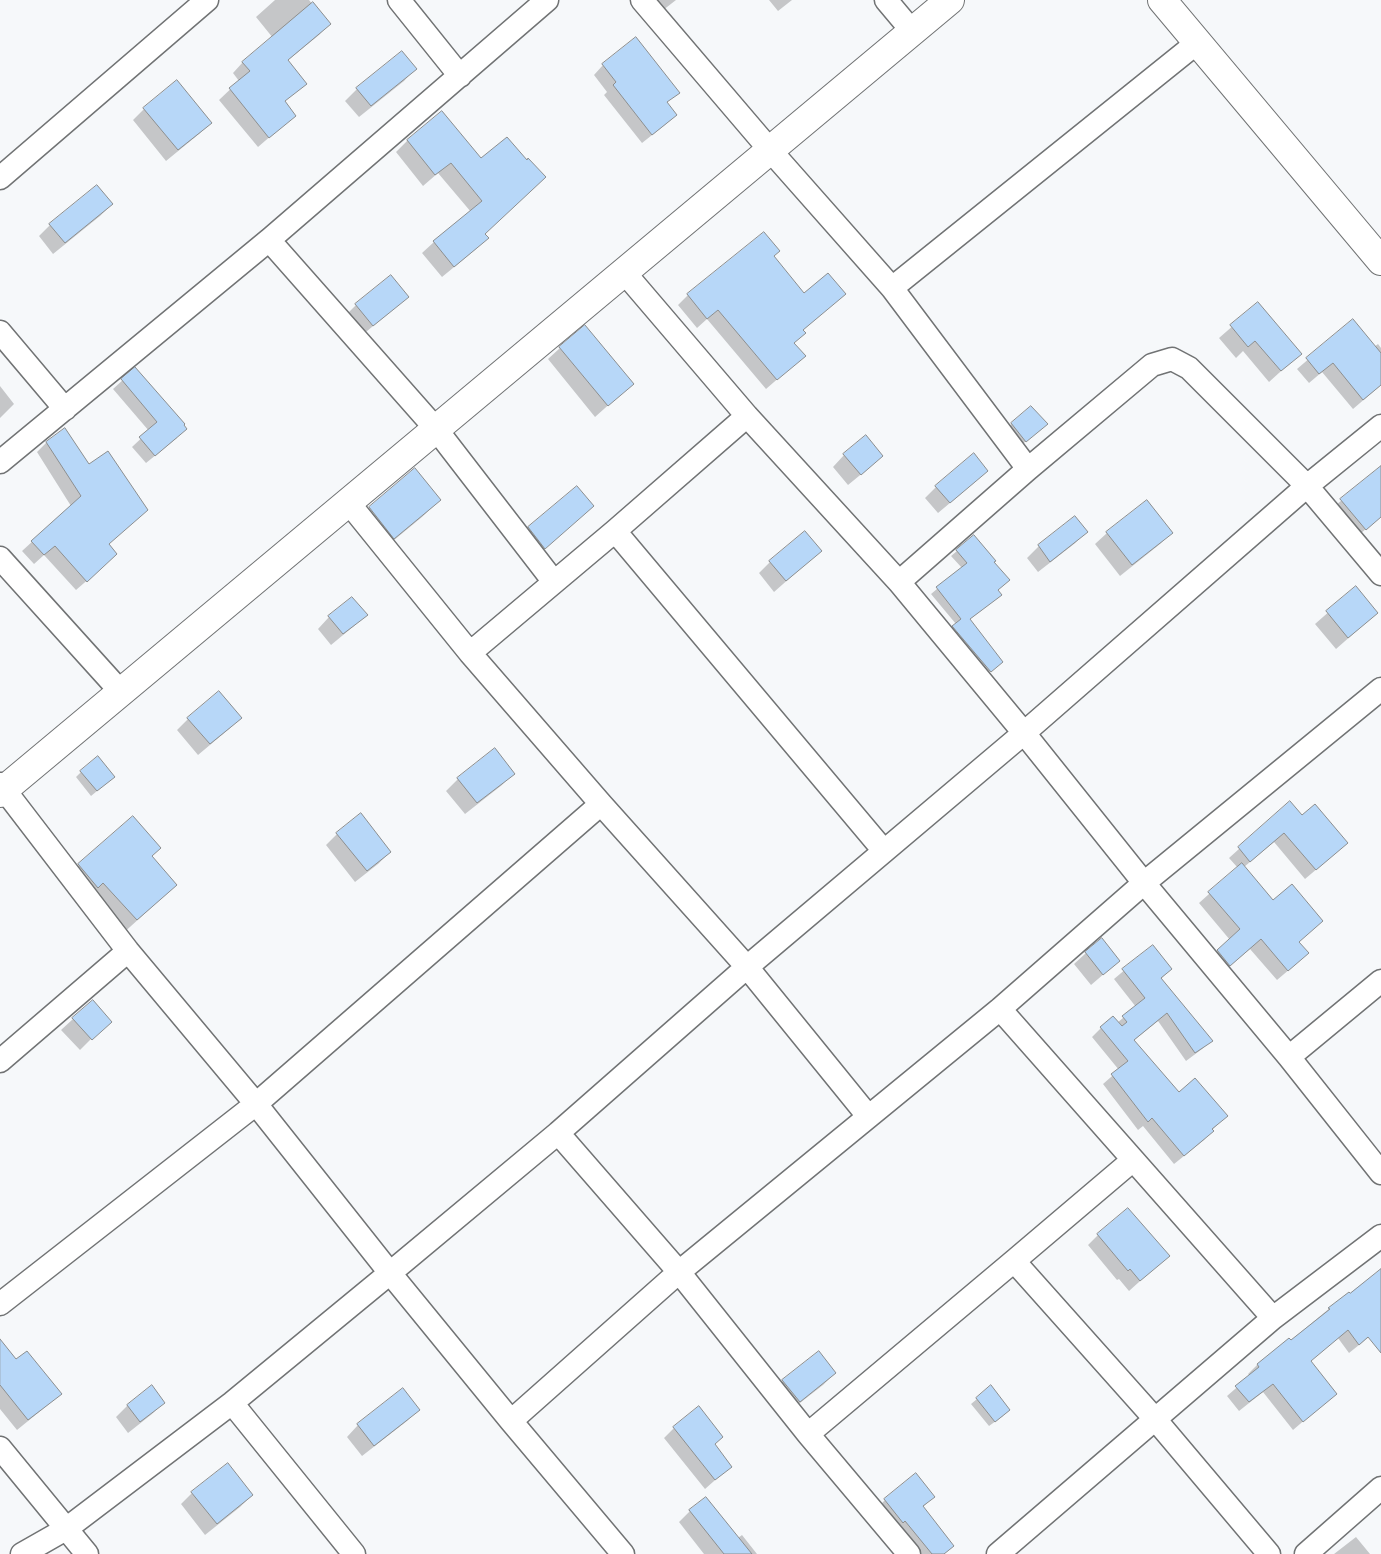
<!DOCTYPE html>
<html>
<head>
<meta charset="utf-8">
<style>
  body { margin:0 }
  canvas { display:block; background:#f6f8fa }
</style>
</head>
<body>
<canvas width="1381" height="1554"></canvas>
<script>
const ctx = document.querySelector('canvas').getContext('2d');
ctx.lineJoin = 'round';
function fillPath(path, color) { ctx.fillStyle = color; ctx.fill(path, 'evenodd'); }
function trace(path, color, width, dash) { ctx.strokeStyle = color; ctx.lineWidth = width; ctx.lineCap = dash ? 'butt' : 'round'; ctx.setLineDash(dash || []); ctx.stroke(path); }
const shadow = new Path2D(`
  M275,0H309L329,24L319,35L287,61L305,83L284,102L294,116L258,147L219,100L239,81L233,73L243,62L273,38L256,17Z
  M636,0H676L653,18Z
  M769,0H792L778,11Z
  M636,39L678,92L666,103L676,115L666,124L642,143L604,95L607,92L594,75L603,65Z
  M401,53L415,69L404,81L359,117L345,101L357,89Z
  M144,109L211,123L199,134L166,161L133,120Z
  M442,113L481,160L484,234L487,238L476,249L442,277L422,253L434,242L471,212L438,173L423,186L396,152L407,141Z
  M112,204L100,216L53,254L39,236L50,225Z
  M773,256L804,295L844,294L802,331L804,333L793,344L804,356L766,389L707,319L697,328L678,305L688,295Z
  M391,277L395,308L361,336L344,317L356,305Z
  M1258,304L1300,354L1269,382L1243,351L1236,358L1219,338Z
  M1353,321L1374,347L1378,344L1381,348V385L1353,409L1322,372L1309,383L1297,369Z
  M560,348L632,384L595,417L548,359Z
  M135,369L177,438L146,463L132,447L149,431L113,389Z
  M0,386L14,404L0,418Z
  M1031,407L1040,430L1020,446L1006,429Z
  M65,430L108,545L106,564L76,590L44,555L34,564L22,551L71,506L37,452L46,443Z
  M844,455L870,467L848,485L833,467Z
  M1381,468V516L1360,534L1336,505Z
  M975,482L938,513L925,498L936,487Z
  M440,500L422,517L376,555L352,525L369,508Z
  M592,506L533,558L519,539L529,528Z
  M1075,518L1086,532L1074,544L1038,572L1027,558L1039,546Z
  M1107,533H1171L1160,544L1120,576L1095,544Z
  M957,551L993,562L997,590L1001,595L969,620L996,667L984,676L948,632L956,624L931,594L962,568L951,556Z
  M770,562H808L774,592L759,573Z
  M1356,588L1377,613L1336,649L1315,624Z
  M366,615L354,626L331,645L318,629L329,617Z
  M240,718L229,729L198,755L177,730L188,719Z
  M495,750L513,773L502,785L465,814L446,791L458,779Z
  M81,772L108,782L91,796L76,777Z
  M1290,803L1337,852L1305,879L1274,842L1244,867L1298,942L1297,963L1277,980L1250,949L1219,975L1207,961L1230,940L1199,903L1238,868L1229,858Z
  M133,818L151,856L176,885L119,937L79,904L62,883L79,865Z
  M337,834L390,852L378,864L355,882L326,845Z
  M1152,947L1170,969L1161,979L1211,1041L1202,1049L1186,1061L1158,1021L1133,1041L1179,1093L1226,1116L1212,1130L1204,1140L1174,1164L1143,1126L1138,1130L1103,1084L1119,1070L1092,1037L1101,1028L1117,1023L1136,1007L1114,979Z
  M1086,953L1119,961L1091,985L1074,964Z
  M73,1019L97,1033L80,1050L61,1030Z
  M1098,1235L1168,1256L1129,1291L1119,1279L1117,1280L1088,1245Z
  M1348,1293L1369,1337L1349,1353L1338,1338L1310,1361L1335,1394L1293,1430L1263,1392L1239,1411L1227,1396L1250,1376L1248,1374L1257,1365L1289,1340L1290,1341Z
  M0,1341L16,1361L60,1394L49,1404L17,1430L0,1409Z
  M819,1353L835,1373L823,1385L787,1413L771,1393L783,1381Z
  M151,1387L163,1403L152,1414L128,1433L116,1417L127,1406Z
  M977,1399L1003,1416L989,1426L971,1404Z
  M698,1408L714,1444L731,1466L705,1489L664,1438L674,1428Z
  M418,1409L407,1421L362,1456L347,1437L358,1425Z
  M192,1493L252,1495L240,1507L205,1535L181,1504Z
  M933,1497L923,1507L953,1546L944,1554H914L875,1510L885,1500Z
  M690,1511L738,1538L742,1535L757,1554H704L679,1522Z
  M1356,1537L1370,1554H1334Z`);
const building = new Path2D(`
  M313,2L331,24L288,60L307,84L285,101L296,116L269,138L229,88L250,71L242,62Z
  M636,37L680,93L667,102L677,115L652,135L613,85L616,82L602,64Z
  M402,51L417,69L371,106L356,88Z
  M177,80L212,123L178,150L143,108Z
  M442,111L481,158L507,137L527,160L528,158L546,177L485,234L489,238L454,267L433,241L482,201L451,163L435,175L407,140Z
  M97,185L113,204L65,243L49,224Z
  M764,232L780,251L774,256L804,293L828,273L846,294L803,330L806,333L794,343L806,356L777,380L718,310L707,319L687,294Z
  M391,275L409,297L373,326L355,304Z
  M1258,302L1302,354L1281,371L1255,341L1248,347L1230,325Z
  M1353,319L1381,353V385L1363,400L1333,363L1319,374L1306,358Z
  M585,325L634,384L608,406L559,347Z
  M135,367L185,424L184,425L187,429L155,456L139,437L157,422L121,379Z
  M1031,406L1048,424L1026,442L1011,423Z
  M65,428L89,464L108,451L148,510L109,544L117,554L87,582L55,546L44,555L31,541L81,496L46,442Z
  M866,435L883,456L861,475L843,454Z
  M974,453L988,471L950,503L935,486Z
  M1381,466V517L1366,530L1340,499Z
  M415,468L441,500L394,539L369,507Z
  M577,486L594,506L545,549L528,527Z
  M1147,500L1173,533L1132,565L1106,532Z
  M1075,516L1088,532L1050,562L1038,545Z
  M805,531L822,551L786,581L769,561Z
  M974,535L996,561L994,562L1010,580L998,590L1002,595L970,619L1003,662L991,672L952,626L961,619L936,587L967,563L956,550Z
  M1356,586L1378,613L1348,638L1326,611Z
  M352,597L368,615L343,634L328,616Z
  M219,691L242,718L210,744L187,718Z
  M495,748L515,774L477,803L457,778Z
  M98,756L115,777L97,791L80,771Z
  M1290,801L1302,815L1315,804L1348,843L1316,870L1284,833L1250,862L1238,847Z
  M361,813L391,852L367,871L336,833Z
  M133,816L161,848L152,856L177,885L137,920L103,883L98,888L78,864Z
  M1242,863L1273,900L1292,884L1323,921L1299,942L1309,953L1288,971L1261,939L1230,966L1217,950L1240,929L1208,892Z
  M1102,938L1120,961L1103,975L1085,952Z
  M1153,945L1172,969L1161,978L1213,1041L1195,1053L1167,1013L1134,1040L1179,1092L1195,1078L1228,1116L1212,1129L1214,1131L1184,1156L1152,1118L1148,1122L1111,1074L1128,1061L1100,1027L1113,1016L1122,1026L1127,1022L1122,1016L1145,998L1122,969Z
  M93,1000L112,1022L92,1040L72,1018Z
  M1128,1208L1170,1256L1140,1281L1130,1269L1128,1271L1097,1234Z
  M1381,1269V1353L1368,1337L1359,1345L1348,1330L1311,1361L1337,1394L1303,1422L1273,1384L1249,1402L1235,1386L1259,1367L1257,1364L1289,1338L1291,1340L1330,1309L1328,1308L1349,1292L1350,1293Z
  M0,1339L16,1359L27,1351L62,1394L28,1420L0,1385Z
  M819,1351L836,1373L800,1402L782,1380Z
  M152,1385L165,1403L140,1422L127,1405Z
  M991,1385L1010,1410L995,1422L976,1398Z
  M403,1388L420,1410L374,1446L357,1424Z
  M699,1406L723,1437L715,1444L732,1467L715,1480L673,1427Z
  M228,1463L253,1495L217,1524L191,1492Z
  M916,1473L935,1497L923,1506L954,1546L944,1554H932L905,1521L903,1523L884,1499Z
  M706,1497L752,1554H724L689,1510Z`);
const minor = new Path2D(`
  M399,0L460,76
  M642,0L770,150L892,288L1028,469
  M886,0L912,31
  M0,178L207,0
  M269,240L436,429L554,582
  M624,272L747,416L899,582L1024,733L1144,883L1289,1057L1381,1173
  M892,288L1198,42
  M0,332L65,409
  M0,462L269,240L547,0
  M348,502L470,653L601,804L747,967L868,1116
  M615,531L884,851
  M0,558L121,692
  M899,582L1028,469L1152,365L1172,359L1189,368L1307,486L1381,574
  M470,653L615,531L747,416
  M0,784L128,951L256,1104L390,1273L511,1421L623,1554
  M1000,1009L1273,1318
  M1289,1057L1381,981
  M0,1061L128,951
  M558,1133L679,1272L808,1434L909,1554
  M1014,1261L1155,1419L1269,1554
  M0,1304L256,1104L601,804
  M232,1403L354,1554
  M511,1421L679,1272L1000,1009L1144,883L1381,689
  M808,1434L1014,1261L1133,1160
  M0,1448L87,1554
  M22,1554L66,1529L232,1403L390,1273L558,1133L747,967L1024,733L1307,486L1381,426
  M998,1554L1273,1318L1381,1236
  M1306,1554L1381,1488`);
const tertiary = new Path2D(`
  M1162,0L1381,261
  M0,793L950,0`);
fillPath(shadow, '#0003');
fillPath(building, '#b7d7f8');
trace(building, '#8c8e8f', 1);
trace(minor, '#717374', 25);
trace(tertiary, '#717374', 30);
trace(minor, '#fff', 22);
trace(tertiary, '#fff', 28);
</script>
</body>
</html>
